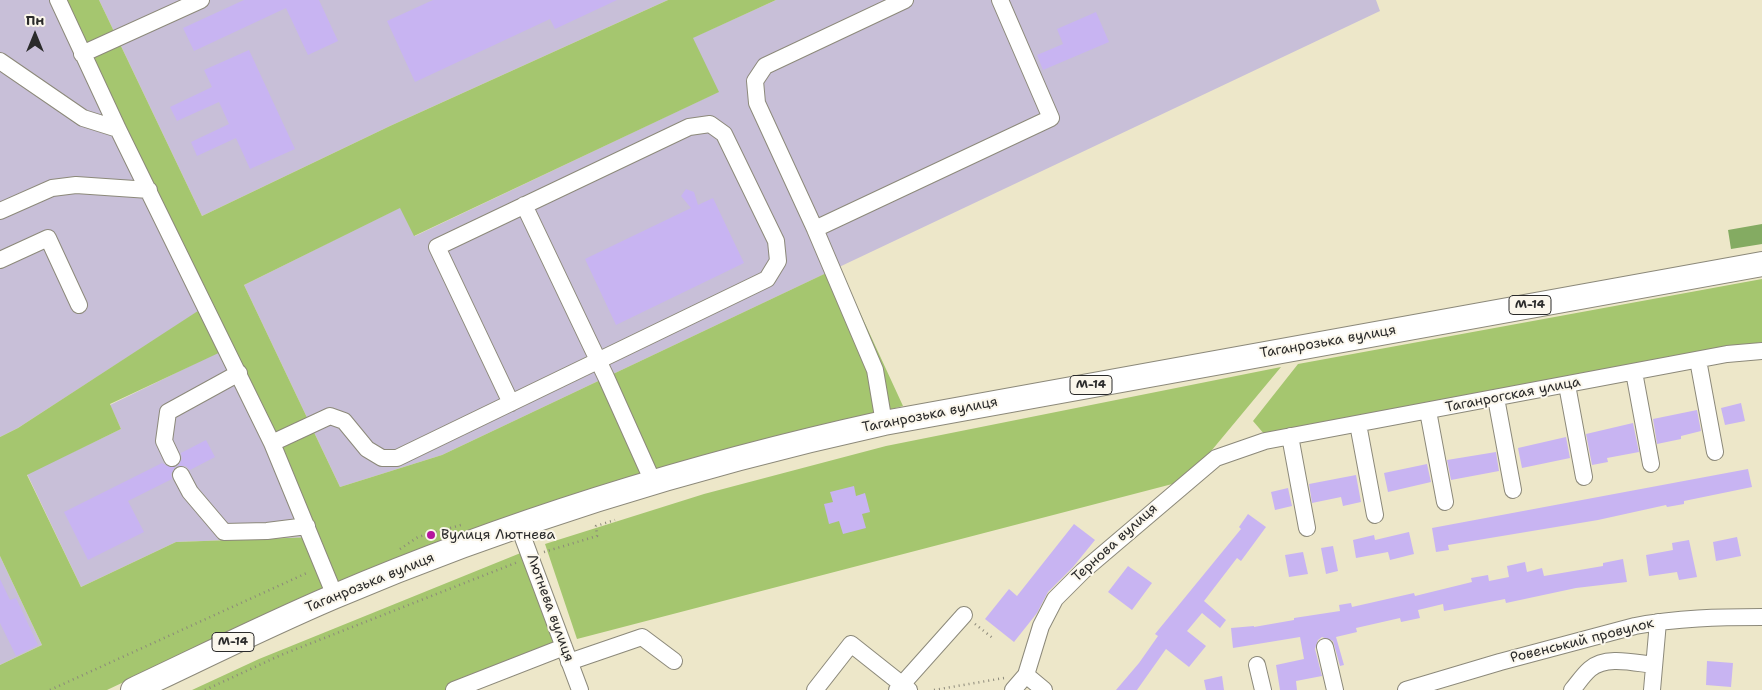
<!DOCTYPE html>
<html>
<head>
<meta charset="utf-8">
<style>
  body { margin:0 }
  #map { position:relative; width:1762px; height:690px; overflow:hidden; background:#ede7c9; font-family:"Shantell Sans",sans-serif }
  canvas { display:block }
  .north { position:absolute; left:10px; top:10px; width:50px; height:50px; -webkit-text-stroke:4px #fbf7ec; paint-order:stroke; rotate:0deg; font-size:14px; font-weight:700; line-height:20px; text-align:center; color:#2b2b2b }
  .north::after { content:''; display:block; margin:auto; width:18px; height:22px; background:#2b2b2b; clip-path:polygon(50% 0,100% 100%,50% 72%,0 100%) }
</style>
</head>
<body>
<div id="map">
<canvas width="1762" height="690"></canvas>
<div class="north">Пн</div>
</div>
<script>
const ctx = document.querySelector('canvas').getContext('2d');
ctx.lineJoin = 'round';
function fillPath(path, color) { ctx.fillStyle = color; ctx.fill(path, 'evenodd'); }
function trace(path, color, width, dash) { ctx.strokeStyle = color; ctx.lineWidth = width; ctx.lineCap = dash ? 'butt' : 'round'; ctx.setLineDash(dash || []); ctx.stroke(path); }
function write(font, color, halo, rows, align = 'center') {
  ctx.font = font + ' "Shantell Sans",sans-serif'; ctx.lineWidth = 4; ctx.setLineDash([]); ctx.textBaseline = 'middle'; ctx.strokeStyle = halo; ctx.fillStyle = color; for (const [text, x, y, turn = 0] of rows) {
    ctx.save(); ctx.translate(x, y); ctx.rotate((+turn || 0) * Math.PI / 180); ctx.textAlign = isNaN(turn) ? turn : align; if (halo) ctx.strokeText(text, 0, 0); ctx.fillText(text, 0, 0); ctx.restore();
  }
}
const industrial = new Path2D(`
  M0,0H57L205,307L18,428L0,437Z
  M99,0H668L390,126L202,216Z
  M776,0H1376L1380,11L442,455L340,487L244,285L401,207L415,236L718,92L692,38Z
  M225,349L315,537L176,542L81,587L27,474L121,429L110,405Z
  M0,556L42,645L0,665Z`);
const green = new Path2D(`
  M57,0H99L202,216L390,126L668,0H776L693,38L719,92L414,236L400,208L244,285L340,487L442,455L839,267L903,406L695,460L244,625L107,690H0V665L42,645L0,556V437L18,428L204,307ZM225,350L315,537L176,542L81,587L27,475L121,429L110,404Z
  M1762,279V342L1265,435L1253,421L1298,364Z
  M1281,367L1207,456L1180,482L577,639L545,544L704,494L886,446Z
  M528,550L560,646L447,690H192L259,659Z`);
const forest = new Path2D(`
  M1762,224V244L1731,249L1728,230Z`);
const building = new Path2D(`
  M244,0H319L338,41L308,55L286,8L194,51L183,28Z
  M433,0H617L555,29L550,19L415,82L387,21Z
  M1096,12L1109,42L1043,70L1037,55L1063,44L1057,29Z
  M249,50L295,149L250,169L236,138L197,156L191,142L229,124L219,102L177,121L170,107L212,87L204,70Z
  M686,189L694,192L698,205L713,198L744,263L616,325L585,259L691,208L681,196Z
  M1741,403L1745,421L1725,425L1721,408Z
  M1697,410L1701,431L1681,436V439L1657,444L1653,419Z
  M1633,423L1639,452L1607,458L1608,462L1592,465L1586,434Z
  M1566,437L1570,458L1522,468L1518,448Z
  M206,440L215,457L190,470L186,466H178L182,459L181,453Z
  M1496,452L1499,471L1451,480L1447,460Z
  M162,463L167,466L175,467L171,474L172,479L128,501L144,532L88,560L64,512Z
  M1427,464L1431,482L1388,492L1384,473Z
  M1748,469L1752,487L1684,501V504L1667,507L1666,505L1598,520L1448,545L1449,550L1436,552L1432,528Z
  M1356,475L1361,502L1343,506L1341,497L1312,503L1309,484Z
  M854,486L856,496L865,493L870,512L862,514L866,528L843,534L839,521L829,524L824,504L833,502L830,492Z
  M1288,488L1292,506L1275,510L1271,492Z
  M1248,514L1266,527L1241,561L1237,558L1204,601L1226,620L1220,628L1202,613L1187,631L1206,646L1189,667L1166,649L1137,690H1116L1139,663L1158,636L1155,634L1241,529L1239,527Z
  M1074,524L1095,540L1073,567L1048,592L1037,613L1014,642L985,619L1009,589L1017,596Z
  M1409,532L1414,554L1390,560L1388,552L1356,558L1353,540L1374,535L1375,540Z
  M1737,537L1741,556L1716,561L1713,542Z
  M1689,540L1697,577L1679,580L1677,572L1649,576L1646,555L1673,550L1672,543Z
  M1333,546L1338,571L1326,574L1321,548Z
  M1303,552L1308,574L1289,577L1285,555Z
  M1623,559L1627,582L1576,588L1506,603L1505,599L1444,611L1443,604L1418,610L1420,618L1401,622L1400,618L1356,628L1357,632L1336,637L1344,665L1340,666L1333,641L1322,637L1318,640L1315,649L1322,676L1296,681L1297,690H1280L1276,665L1304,659L1300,637L1233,648L1231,628L1254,626V627L1294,620V618L1340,611L1339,605L1351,603L1352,607L1414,593L1415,596L1472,582L1471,578L1488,575L1489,581L1509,577L1507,566L1525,562L1527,572L1542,568L1544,576L1603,566V563Z
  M1128,566L1152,583L1132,610L1108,592Z
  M0,579L10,600L16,598L38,645L16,656L0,623Z
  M1707,661L1733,663L1731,687L1706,685Z
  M1222,676L1224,690H1206L1204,680Z`);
const path = new Path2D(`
  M400,549L418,537L461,525
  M544,552L597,536L596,526L615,520
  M975,624L994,639
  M50,690L309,572
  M205,690L281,655L518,562
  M934,690L1004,678`);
const minor = new Path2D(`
  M58,0L118,129L272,443L335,596
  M82,54L201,0
  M0,61L83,118L118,129
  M524,205L606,377L654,484
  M0,211L52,188L76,185L149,190
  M815,229L1051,118L1000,0
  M0,260L48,238L79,305
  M1698,360L1715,452
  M1634,372L1651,464
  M1567,385L1584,477
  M1496,398L1513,490
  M1428,411L1445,502
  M884,423L875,370L815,229L757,103L755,81L765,66L905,0
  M1358,424L1375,515
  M1290,436L1307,528
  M272,443L330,416L344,421L367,449L382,458H397L767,279L778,261L776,241L724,134L710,124L689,127L437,247L511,403
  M172,458L164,441L168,412L239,373
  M181,475L190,492L224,532L267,531L307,526
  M519,527L580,690
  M1325,647L1335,690
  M569,662L642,637L674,661
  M1257,665L1263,690
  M1026,675L1044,690
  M454,690L564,647
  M815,690L851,644L909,690
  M897,690L964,615
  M1013,690L1026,675L1041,626L1055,599L1083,571L1216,458L1265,441L1727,354L1762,351
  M1406,690L1500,662L1635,626C1677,618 1719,617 1762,617
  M1572,690C1578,683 1583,675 1590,669C1606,655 1635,663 1654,665
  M1652,690L1658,622`);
const highway = new Path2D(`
  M133,690C199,659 265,626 333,597C509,522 698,464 884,423L1762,264`);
const markers = [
  [431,535,5,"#b5179e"]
];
const shields = [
  [1530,305,42],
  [1091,385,42],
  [233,642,42]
];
const shieldNames = [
  ["М-14",1530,305],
  ["М-14",1091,385],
  ["М-14",233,642]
];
const streetNames = [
  ["Таганрозька вулиця",1328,342,-10],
  ["Таганрогская улица",1513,395,-11],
  ["Таганрозька вулиця",930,415,-11],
  ["Тернова вулиця",1115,543,-42],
  ["Таганрозька вулиця",370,583,-22],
  ["Лютнева вулиця",550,608,70],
  ["Ровенський провулок",1582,641,-14]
];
const poiNames = [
  ["Вулиця Лютнева",441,535]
];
fillPath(industrial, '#c8bfd8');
fillPath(green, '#a5c66f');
fillPath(forest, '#84ab62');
fillPath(building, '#c8b4f2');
trace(minor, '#8c897a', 18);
trace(highway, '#8c897a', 26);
trace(path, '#8c897a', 2.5, [1, 4]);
trace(minor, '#fff', 16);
trace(highway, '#fff', 24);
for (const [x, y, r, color] of markers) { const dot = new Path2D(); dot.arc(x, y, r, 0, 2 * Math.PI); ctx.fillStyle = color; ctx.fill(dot); trace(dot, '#fbf7ec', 2); }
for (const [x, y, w] of shields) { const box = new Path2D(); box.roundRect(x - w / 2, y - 9.5, w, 19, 4); ctx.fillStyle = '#fbf7ec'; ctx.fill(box); trace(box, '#2b2b2b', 1); }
write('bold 12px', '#2b2b2b', null, shieldNames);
write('14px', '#2b2b2b', '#fbf7ec', streetNames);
write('14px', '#2b2b2b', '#fbf7ec', poiNames, 'left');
</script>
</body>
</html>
